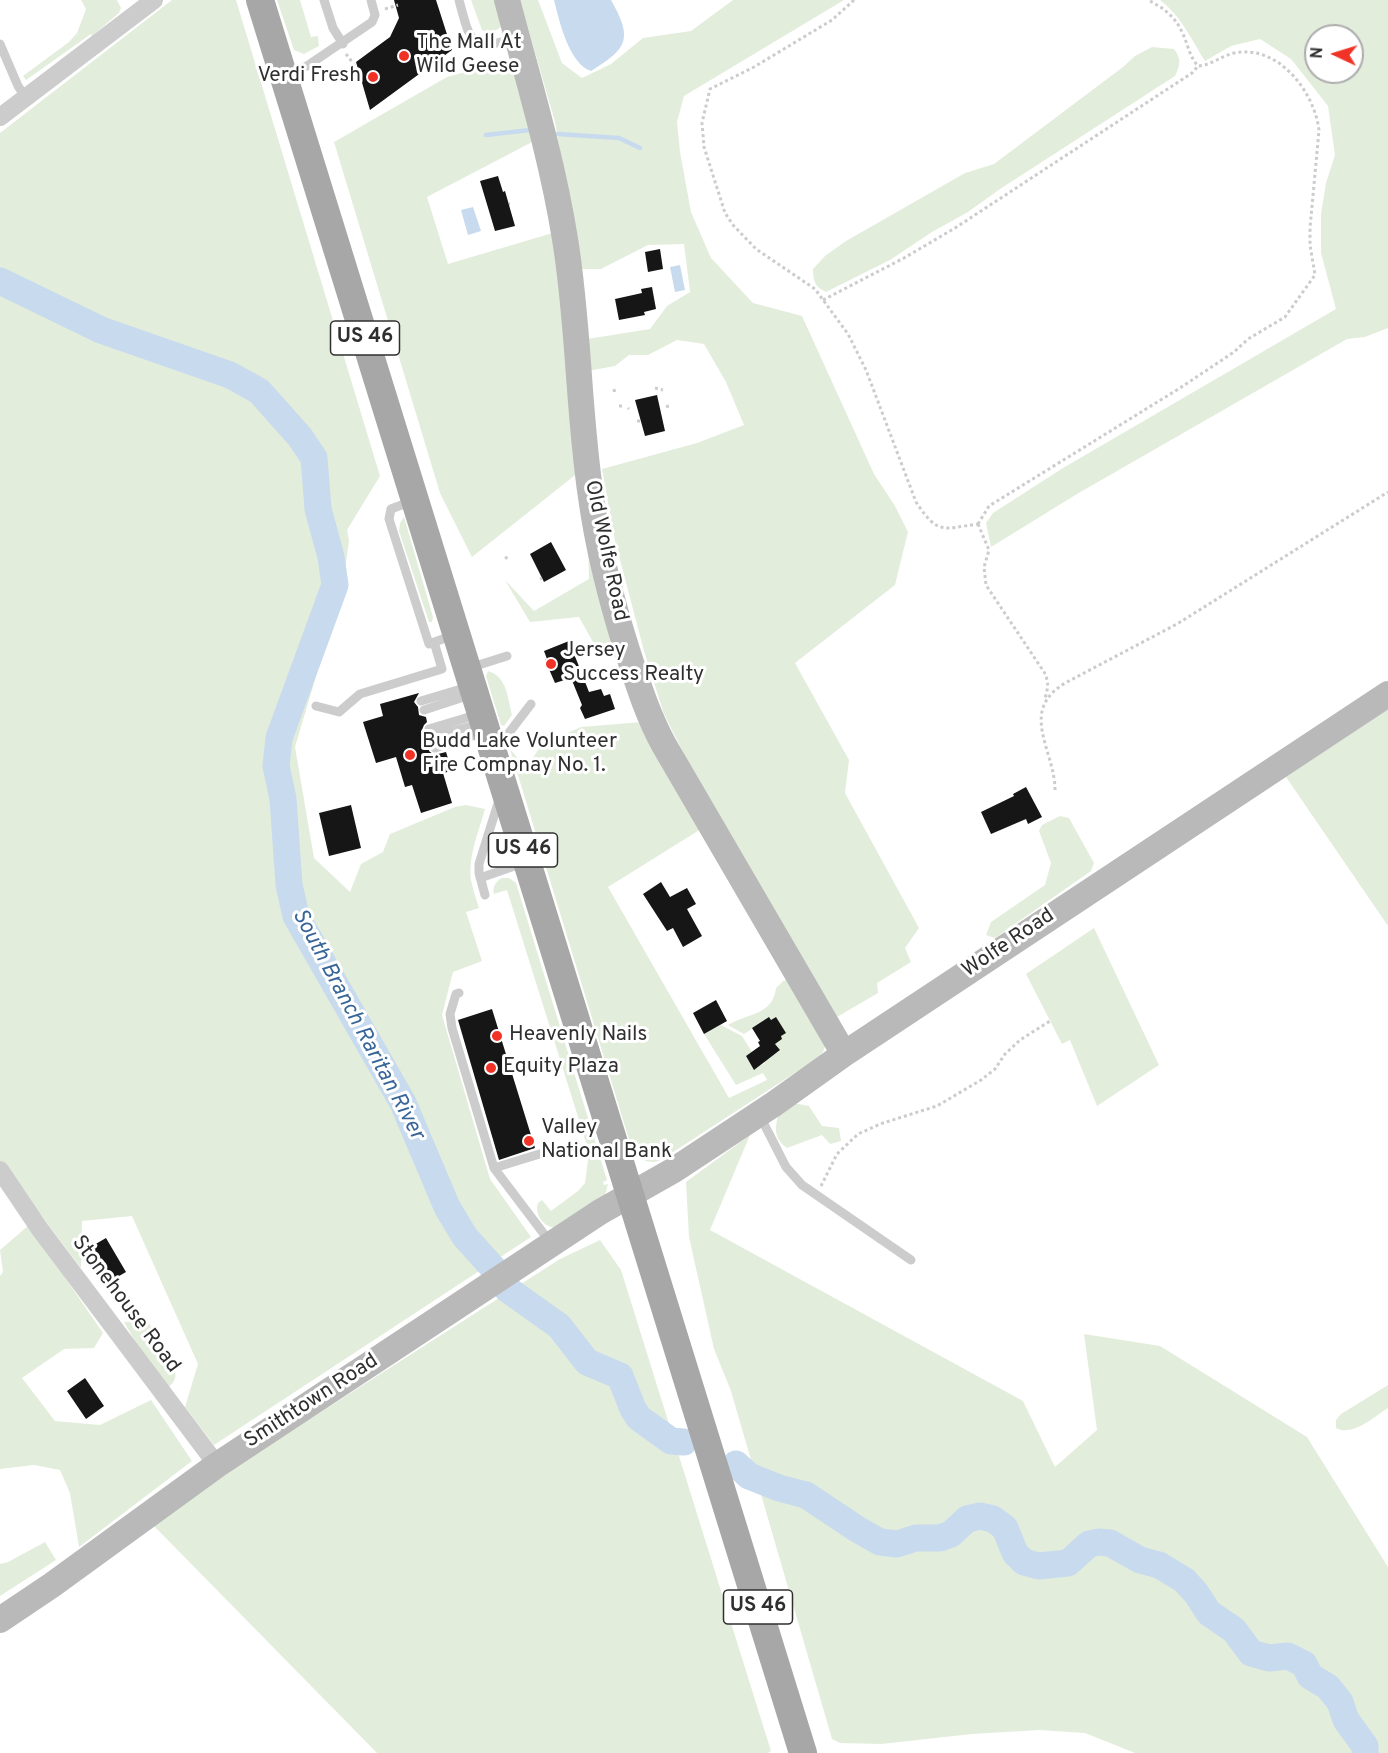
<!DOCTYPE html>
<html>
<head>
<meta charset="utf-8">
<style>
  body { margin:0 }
  #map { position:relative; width:1388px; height:1753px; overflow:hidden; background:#fff; font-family:Overpass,sans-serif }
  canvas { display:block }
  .north { position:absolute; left:1304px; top:24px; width:60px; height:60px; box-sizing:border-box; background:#fff; border:2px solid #acacac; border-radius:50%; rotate:274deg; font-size:16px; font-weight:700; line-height:24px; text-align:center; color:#2f2f2f }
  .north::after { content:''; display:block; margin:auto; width:21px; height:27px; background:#f13327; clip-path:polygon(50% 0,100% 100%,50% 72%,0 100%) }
</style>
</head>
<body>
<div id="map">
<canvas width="1388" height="1753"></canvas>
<div class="north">N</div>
</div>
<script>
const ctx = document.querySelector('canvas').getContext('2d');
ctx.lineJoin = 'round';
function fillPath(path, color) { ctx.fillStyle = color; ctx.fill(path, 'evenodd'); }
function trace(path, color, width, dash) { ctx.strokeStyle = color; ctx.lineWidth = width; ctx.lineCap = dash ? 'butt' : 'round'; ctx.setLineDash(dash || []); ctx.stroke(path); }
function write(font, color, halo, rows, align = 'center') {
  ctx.font = font + ' Overpass,sans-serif'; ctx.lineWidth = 6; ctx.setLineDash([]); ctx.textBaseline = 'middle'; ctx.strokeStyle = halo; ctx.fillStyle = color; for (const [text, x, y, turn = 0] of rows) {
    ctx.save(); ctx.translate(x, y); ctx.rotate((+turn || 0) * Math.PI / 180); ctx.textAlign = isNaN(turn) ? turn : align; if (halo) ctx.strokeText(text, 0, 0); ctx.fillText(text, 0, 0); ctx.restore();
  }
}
const green = new Path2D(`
  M81,0H117L121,8L119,13L92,36L91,34L26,80L23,76L69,42L77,33L86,9Z
  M172,0H236L380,476L347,530L349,540L343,586L295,747L314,858L350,892L361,864L383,852L390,834L455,807L466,805L485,809C479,831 468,856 471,880C473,889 476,899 479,908L466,912L482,961L453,972L442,1015L490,1179L531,1237L214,1445L185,1407L198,1364L132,1216L82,1221L81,1268L0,1161V133Z
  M277,0H300L311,37L318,36L319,46L304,54L294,50Z
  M471,0H498L501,27L490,34L482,30Z
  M520,0H538L562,63L582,78L611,64L643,38L691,31L733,0H844L684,96L677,122L680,152L691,212L711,258L753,303L802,316L874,474L895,506L908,532L895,585L795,663L849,760L845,793L919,928L905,948L911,962L877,983L878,993L837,1017L694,774L664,714L644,651L615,541L602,469L697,443L744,425L726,382L704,344L677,340L648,355H629L615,366L588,371L587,339L650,329L667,306L690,292L684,244L648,245L601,269H580L555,122Z
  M1160,0H1388V328L1365,337L1347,339L1077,494L991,547L986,523L993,513L1063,468L1336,309L1321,253V214L1326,183L1335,155L1328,106L1291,59L1260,39L1231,46L1205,61C1192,40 1180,15 1160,0ZM1316,36H1352V72H1316Z
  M1152,47L1174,49C1182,60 1180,65 1175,76L1000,189L968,212L932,232L890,260L826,292C815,287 813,281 813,269L825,256L846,241L965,173L994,164L1123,67L1135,56Z
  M514,58L534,141L427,197L448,264L556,232L584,468L472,557L440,493L334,142L447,77Z
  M404,517L433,617L432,622H429L399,531L400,523Z
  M588,539L622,662L603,643L593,642L579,617L530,622L505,580L534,611L589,579Z
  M488,671C507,676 508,699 512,715L504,726L501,725L486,676Z
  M1388,709V926L1286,777Z
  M642,722L701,829L608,887L729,1098L767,1080L763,1073L736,1085L704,1034L721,1025L742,1036L752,1052L746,1056L754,1069L765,1063L764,1061L780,1051L775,1044L782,1039L781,1036L785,1033L776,1018L771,1020L769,1018L744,1034L728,1025C748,1013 773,1015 776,988L783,981L790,979L825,1046L823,1052L816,1059L661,1160L654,1162L645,1161L646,1158L643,1156L641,1159L636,1155L631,1146L510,749L526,768L542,744L581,727Z
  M1060,816L1069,818L1094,863L1091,871L995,938L986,935L991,922L1045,885L1051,863L1039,831L1042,825Z
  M498,836L505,858L501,862L488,866Z
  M502,878H509L516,883L607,1180L603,1182L604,1185L608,1184L605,1195L556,1228C543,1227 534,1214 538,1203L542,1200L551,1211L578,1191L585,1183L589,1152L507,890L494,894C492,887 496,881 502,878Z
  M1094,928L1159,1065L1097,1106L1070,1040L1062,1044L1026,974Z
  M793,1103L809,1106L822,1126L839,1128L841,1141L830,1144L822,1135L787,1148C773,1138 775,1127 779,1112Z
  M750,1135L710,1230L1023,1401L1055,1467L1097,1430L1084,1334L1160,1346L1307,1437L1388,1567V1753H1135L1085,1733L1039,1730L972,1734L881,1744L840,1743L832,1739L731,1391L714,1349L689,1237L686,1182Z
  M29,1225L103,1333L94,1348L64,1349L22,1378L55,1421L100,1425L151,1400L192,1461L79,1547L70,1493L60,1470L34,1465L0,1469V1276L3,1272L0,1250Z
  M600,1240L621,1270L771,1751L768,1753H377L153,1525L227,1472L560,1259Z
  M148,1321C153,1332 173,1363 175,1372C177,1379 172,1385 167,1388L149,1365L124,1322Z
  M1388,1385V1408C1374,1417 1352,1437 1336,1428V1420L1341,1414Z
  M45,1542L56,1560L0,1596V1564L8,1562Z`);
const water = new Path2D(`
  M554,0H611C633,39 628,48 591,71C569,64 559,20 554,0Z
  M473,207L481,231L468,235L461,210Z
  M680,265L685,290L675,292L670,267Z`);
const stream = new Path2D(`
  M558,134L619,138L640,148
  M486,135L530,130`);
const river = new Path2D(`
  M0,281L101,330L230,375L259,391L300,437L314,458L318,509L331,557L335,585L279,738L276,766L283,799L289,885L296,916L403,1103L447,1207L465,1237L494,1269
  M507,1289L559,1326L587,1362L620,1376L633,1409L639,1418L671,1441L684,1442
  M736,1464L749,1476L779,1488L806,1495L857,1529L880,1542L897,1544L916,1538H940L951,1534L967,1519L980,1516L993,1519L1005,1528L1015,1553L1024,1562L1039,1566L1068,1563L1089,1544L1099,1542L1110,1543L1140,1560L1159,1565L1184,1580L1196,1593L1209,1613L1234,1630L1251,1653L1269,1658L1288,1656L1304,1664L1310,1676L1328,1687L1340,1702L1346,1720L1365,1746V1753`);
const building = new Path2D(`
  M394,0H436L452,50L370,110L356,62L390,37L399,18Z
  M498,176L503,192L505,191L515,226L495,231L480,181Z
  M660,249L663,269L648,272L645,252Z
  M652,287L656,309L644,312L645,315L619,320L615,299L642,293L641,289Z
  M657,395L665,431L645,436L635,400Z
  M551,542L566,570L544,582L530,554Z
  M569,641L589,692L601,689L604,696L610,694L615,709L585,719L580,708L582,705L571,678L555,683L545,660L547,659L544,651Z
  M419,693L414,702L418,707L419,715L426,717L427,722L424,725L422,730L426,735V739L430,743L429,751L434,755L446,752L452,771L443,773L452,803L421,813L412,785L405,787L396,757L376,763L363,722L383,716L380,704Z
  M1026,787L1042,817L1028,824L1026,819L991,834L981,812L1014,796L1013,794Z
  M351,805L361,848L329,856L319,813Z
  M661,882L670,897L687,888L696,904L687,909L702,936L683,947L673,928L667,931L643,894Z
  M716,1000L727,1021L704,1034L693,1013Z
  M492,1009L535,1148L499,1160L458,1020Z
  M769,1017L771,1020L776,1017L786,1033L781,1036L782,1039L775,1044L780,1050L754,1070L746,1056L760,1046L758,1042L760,1041L752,1028Z
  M106,1238L126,1272L107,1283L87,1249Z
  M85,1378L104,1406L86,1419L67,1391Z`);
const path = new Path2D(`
  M854,0L832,20L754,67L710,89L702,123L704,147L725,213L733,225L756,249L815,289L848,334L866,370L916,502C938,535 942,529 978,524
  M385,9L398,5
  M346,54L356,67
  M509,204H510
  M823,300L904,258L955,228L1192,73L1198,66
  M655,388L663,390
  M614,389L615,394
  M667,405L668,408
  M619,406H622
  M628,408L629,409
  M637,421H640
  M978,524L989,506L1180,388L1234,352L1248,339L1285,317L1315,275L1310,245V228L1319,130C1314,91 1278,44 1234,53C1221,56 1212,65 1198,66C1189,56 1188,44 1182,32C1175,16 1162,7 1148,0
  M978,524L989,550L984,567L986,585L1046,675L1048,686L1045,699
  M505,557L510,560
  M540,579L542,578
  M1055,790C1055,750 1017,710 1067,682L1177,624L1388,492
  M821,1186L837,1154L858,1134L880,1124L937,1106L981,1080L995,1069L1005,1054L1020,1040L1050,1021`);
const lane = new Path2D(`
  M324,0L333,28L343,44
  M459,0C470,41 470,53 516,38
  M0,44L18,86L26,98
  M286,74L307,66L372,22L375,15L371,0
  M412,501L391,509L389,519L429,644L454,635
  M469,668L507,656
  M421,701L471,686
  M316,706L339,712L360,694L442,669L434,642
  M424,710L473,694
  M429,729L479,714
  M432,737L482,723
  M492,742L505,738L531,704
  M435,748L484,732
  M480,878L523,863
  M485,895L479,873V864L499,800
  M459,993L456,994L450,1014L452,1028L494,1168L550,1242
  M760,1116L786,1167L802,1185L911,1260
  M494,1168L546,1152L565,1150`);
const street = new Path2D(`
  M0,117L154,0
  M0,1170L39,1228L217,1465`);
const secondary = new Path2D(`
  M507,0C528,79 552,158 565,239C579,324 578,411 591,497C598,548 611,599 626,647C637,681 647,714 664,745L844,1054
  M0,1620L52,1585L217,1465L600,1212L674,1170L774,1104L844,1054L1388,694`);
const primary = new Path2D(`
  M260,0L803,1753`);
const markers = [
  [404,56,6,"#f13327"],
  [373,77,6,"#f13327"],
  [551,664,6,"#f13327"],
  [410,755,6,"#f13327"],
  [497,1036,6,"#f13327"],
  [491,1068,6,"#f13327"],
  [529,1141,6,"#f13327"]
];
const shields = [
  [365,338,69],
  [523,850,69],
  [758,1607,69]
];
const shieldNames = [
  ["US 46",365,338],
  ["US 46",523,850],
  ["US 46",758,1607]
];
const poiNames = [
  ["The Mall At",416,44],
  ["Wild Geese",416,68],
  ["Verdi Fresh",361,77,"right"],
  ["Jersey",563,652],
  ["Success Realty",563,676],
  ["Budd Lake Volunteer",422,743],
  ["Fire Compnay No. 1.",422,767],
  ["Heavenly Nails",509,1036],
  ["Equity Plaza",503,1068],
  ["Valley",541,1129],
  ["National Bank",541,1153]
];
const streetNames = [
  ["Old Wolfe Road",605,551,78],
  ["Wolfe Road",1009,944,-34],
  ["Stonehouse Road",125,1305,53],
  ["Smithtown Road",312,1402,-33]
];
const waterNames = [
  ["South Branch Raritan River",357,1025,62]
];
fillPath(green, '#e3eddc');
fillPath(water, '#c8daee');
trace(stream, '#c8daee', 4.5);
trace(river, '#c8daee', 27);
fillPath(building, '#161616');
trace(path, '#ccc', 3, [3, 3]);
trace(lane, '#ccc', 9);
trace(street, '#ccc', 18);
trace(secondary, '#b9b9b9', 26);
trace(primary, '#a7a7a7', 28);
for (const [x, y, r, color] of markers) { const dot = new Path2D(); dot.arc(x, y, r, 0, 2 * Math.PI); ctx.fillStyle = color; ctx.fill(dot); trace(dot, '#fff', 2); }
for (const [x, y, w] of shields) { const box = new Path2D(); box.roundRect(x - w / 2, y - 17, w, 34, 4.5); ctx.fillStyle = '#fff'; ctx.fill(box); trace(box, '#2f2f2f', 1.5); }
write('bold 20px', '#2f2f2f', null, shieldNames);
write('21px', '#2f2f2f', '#fff', poiNames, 'left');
write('21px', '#2f2f2f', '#fff', streetNames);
write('italic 22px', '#376598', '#fff', waterNames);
</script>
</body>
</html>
